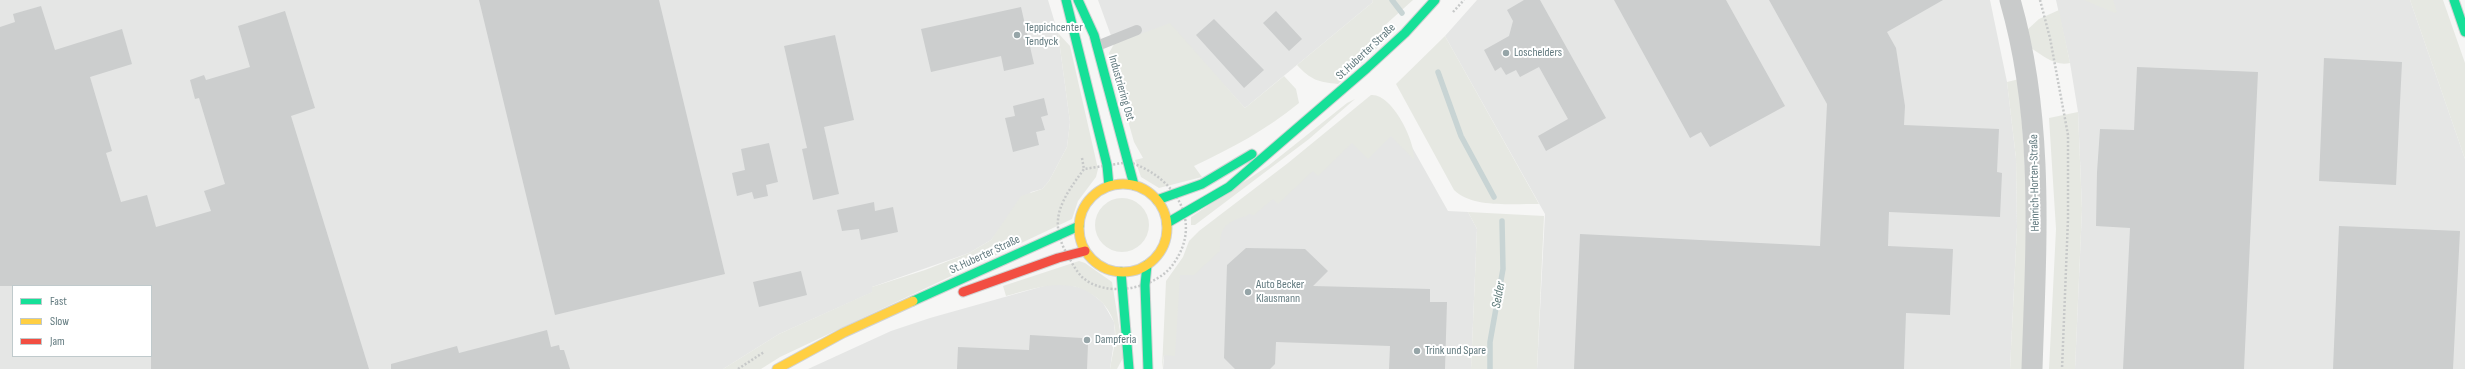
<!DOCTYPE html>
<html>
<head>
<meta charset="utf-8">
<style>
  body { margin:0 }
  #map { position:relative; width:2465px; height:369px; overflow:hidden; background:#f6f6f5; font-family:"Sofia Sans Condensed",sans-serif }
  canvas { display:block }
  .legend { position:absolute; left:12px; top:285px; width:140px; height:72px; box-sizing:border-box; background:#fff; border:1px solid #c0cacc; margin:0; padding:5px 7px; list-style:none; font-size:12px; color:#627a7f }
  .legend li { display:flex; align-items:center; gap:8px; height:20px }
  .legend b { width:20px; border:1px solid #c0cacc }
</style>
</head>
<body>
<div id="map">
<canvas width="2465" height="369"></canvas>
<ul class="legend">
<li><b style="height:5px;background:#16e098"></b>Fast</li>
<li><b style="height:5px;background:#ffcf43"></b>Slow</li>
<li><b style="height:5px;background:#f24e42"></b>Jam</li>
</ul>
</div>
<script>
const ctx = document.querySelector('canvas').getContext('2d');
ctx.lineJoin = 'round';
function fillPath(path, color) { ctx.fillStyle = color; ctx.fill(path, 'evenodd'); }
function trace(path, color, width, dash) { ctx.strokeStyle = color; ctx.lineWidth = width; ctx.lineCap = dash ? 'butt' : 'round'; ctx.setLineDash(dash || []); ctx.stroke(path); }
function write(font, color, halo, rows, align = 'center') {
  ctx.font = font + ' "Sofia Sans Condensed",sans-serif'; ctx.lineWidth = 4; ctx.setLineDash([]); ctx.textBaseline = 'middle'; ctx.strokeStyle = halo; ctx.fillStyle = color; for (const [text, x, y, turn = 0] of rows) {
    ctx.save(); ctx.translate(x, y); ctx.rotate((+turn || 0) * Math.PI / 180); ctx.textAlign = isNaN(turn) ? turn : align; if (halo) ctx.strokeText(text, 0, 0); ctx.fillText(text, 0, 0); ctx.restore();
  }
}
const built = new Path2D(`
  M0,0H1048L1058,33L1070,122L1067,147L1049,181L1042,189L1031,192L991,240L969,253L872,287L873,292L779,334L723,369H0ZM13,286H151V356H13Z
  M1098,0H1372L1373,2L1245,108L1170,26L1114,44Z
  M1477,0H1990L2007,82L2016,158L2017,227L2010,369H1537L1545,214L1445,36Z
  M2056,0H2410L2465,159V369H2075L2082,209L2078,112L2070,63Z
  M1390,108L1448,211L1468,212L1477,229L1471,369H1163L1169,296L1175,269L1218,229Z
  M1051,284L1069,285L1086,289L1103,303L1114,322L1115,334L1110,369H808L891,331L930,318Z`);
const green = new Path2D(`
  M1372,0H1413L1384,26L1387,39L1338,84C1318,82 1311,80 1297,65L1373,2Z
  M2084,0H2113L2117,12L2115,13Z
  M2410,0H2443L2465,63V159Z
  M2059,10L2070,63C2056,67 2042,55 2031,48L2027,30L2039,19Z
  M1170,23L1245,108L1284,76L1296,89L1299,103C1266,130 1232,148 1194,166L1202,177L1159,188L1141,177L1135,160L1143,158L1134,142L1109,53L1114,44Z
  M1058,33L1070,46L1098,169L1096,177L1078,201L1072,219L780,357L761,369H723L779,334L872,292V287L925,270L969,253L991,240L1021,196L1042,189L1049,181L1067,147L1070,122Z
  M1445,36L1539,204C1513,203 1474,209 1454,190L1396,84Z
  M2019,79L2029,227L2022,369H2010L2017,227L2016,158L2007,82Z
  M1371,95C1392,93 1416,142 1414,160L1391,136L1368,159L1352,143L1318,176L1313,171L1278,204L1273,199L1254,215L1249,214C1244,218 1241,217 1237,219C1220,226 1220,235 1220,251L1194,275H1180L1175,356L1164,355L1162,369L1166,281L1183,257L1189,241L1199,231L1288,163Z
  M1355,99L1309,139L1195,225H1191V217L1268,166L1347,103Z
  M2078,112L2082,209L2075,369H2049L2056,229L2049,118Z
  M1095 225a27 27 0 1 1 54 0a27 27 0 1 1-54 0Z
  M1468,212L1544,216L1537,369H1471L1477,229Z
  M1079,261L1085,263L1112,282L1124,356L1117,369H1110C1112,355 1118,337 1114,323C1112,314 1104,303 1097,298C1069,275 1037,288 1006,296L1003,286Z`);
const stream = new Path2D(`
  M1392,0L1402,13
  M1438,72L1461,136L1494,197
  M1490,369V342L1503,269L1502,221`);
const building = new Path2D(`
  M479,0H659L725,274L555,315Z
  M1524,0H1540L1606,118L1546,151L1538,136L1568,119L1539,67L1520,77L1516,70L1506,75L1501,67L1495,71L1484,50L1509,36L1513,21L1507,10Z
  M1614,0H1726L1785,106L1710,147L1701,132L1690,138Z
  M1769,0H1943L1887,32L1896,48L1905,106L1904,125L1999,129L1997,172L2002,173L2000,217L1889,212L1888,246L1953,249L1950,315L1906,313L1904,369H1574L1580,234L1820,246L1827,104Z
  M41,6L55,50L122,29L132,64L90,77L112,151L106,153L121,202L147,195L156,227L211,211L204,191L225,184L199,98L195,99L190,80L204,75L206,80L250,67L238,26L285,11L315,108L291,116L369,369H151V286H0V27L15,22L13,14Z
  M1021,7L1034,64L1004,71L1001,56L931,72L921,29Z
  M1276,11L1302,39L1289,51L1263,23Z
  M1214,19L1264,70L1244,88L1196,35Z
  M835,35L854,120L824,127L839,194L813,200L802,149L807,148L784,46Z
  M2324,58L2402,62L2396,185L2319,181Z
  M2137,67L2258,72L2244,369H2123L2130,228L2096,226L2097,172L2100,129L2134,130Z
  M1044,98L1048,115L1041,117L1045,130L1036,132L1039,145L1013,152L1005,118L1015,116L1013,106Z
  M769,143L778,182L766,185L768,196L754,199L752,192L737,196L732,173L745,170L741,149Z
  M874,202L875,211L893,207L898,232L861,240L859,229L842,231L837,210Z
  M2339,226L2460,231L2453,369H2333Z
  M1246,248L1305,249L1328,271L1313,286L1430,289V302H1447L1445,369H1389L1390,346L1276,342L1275,364L1270,369H1235L1224,358L1227,265Z
  M801,271L807,295L759,307L753,282Z
  M547,330L551,347L559,345L560,350H564L570,369H391V364L457,346L459,353Z
  M1030,335L1082,338L1088,344L1087,369H957L958,347L1029,350Z`);
const path = new Path2D(`
  M2040,0L2050,38L2068,135V219L2062,369
  M1453,12L1464,0
  M1082,158L1084,169
  M1129,162C1173,176 1204,220 1174,263C1157,289 1106,299 1082,277C1076,271 1071,261 1067,254C1047,219 1063,198 1084,169Z
  M738,369L764,352`);
const lane = new Path2D(`
  M1097,46L1137,30`);
const street = new Path2D(`
  M2010,0C2045,121 2036,245 2032,369`);
const fast = new Path2D(`
  M1066,0L1107,165L1109,186
  M1078,0L1094,35L1134,185
  M2454,0L2465,32
  M1157,200L1202,184L1252,154
  M1167,223L1229,187L1367,68L1405,33L1435,0
  M1147,265L1145,285L1148,369
  M1121,272L1129,369
  M913,301L1079,226`);
const slow = new Path2D(`
  M1079 228a44 44 0 1 1 88 0a44 44 0 1 1-88 0Z
  M777,369L843,333L913,301`);
const jam = new Path2D(`
  M963,292L1058,258L1085,251`);
const markers = [
  [1017,35,4,"#96a5a8"],
  [1506,53,4,"#96a5a8"],
  [1248,292,4,"#96a5a8"],
  [1087,340,4,"#96a5a8"],
  [1417,351,4,"#96a5a8"]
];
const poiNames = [
  ["Teppichcenter",1025,28],
  ["Tendyck",1025,42],
  ["Loschelders",1514,53],
  ["Auto Becker",1256,285],
  ["Klausmann",1256,299],
  ["Dampferia",1095,340],
  ["Trink und Spare",1425,351]
];
const streetNames = [
  ["St.Huberter Straße",1366,52,-43],
  ["Industriering Ost",1121,88,74],
  ["Heinrich-Horten-Straße",2035,183,-91],
  ["St.Huberter Straße",985,255,-25]
];
const waterNames = [
  ["Selder",1499,295,-80]
];
fillPath(built, '#e5e6e5');
fillPath(green, '#e6e8e2');
trace(stream, '#c8d4d4', 5.5);
fillPath(building, '#cccece');
trace(fast, '#d1d2d2', 11);
trace(slow, '#d1d2d2', 11);
trace(jam, '#d1d2d2', 11);
trace(path, '#c7c9c9', 2.5, [2, 2]);
trace(lane, '#c9cbcb', 10);
trace(street, '#c9cbcb', 21);
trace(fast, '#16e098', 9);
trace(slow, '#ffcf43', 9);
trace(jam, '#f24e42', 9);
for (const [x, y, r, color] of markers) { const dot = new Path2D(); dot.arc(x, y, r, 0, 2 * Math.PI); ctx.fillStyle = color; ctx.fill(dot); trace(dot, '#fff', 1.5); }
write('12px', '#627a7f', '#fff', poiNames, 'left');
write('12px', '#627a7f', '#fff', streetNames);
write('italic 13px', '#5d7a79', '#fff', waterNames);
</script>
</body>
</html>
